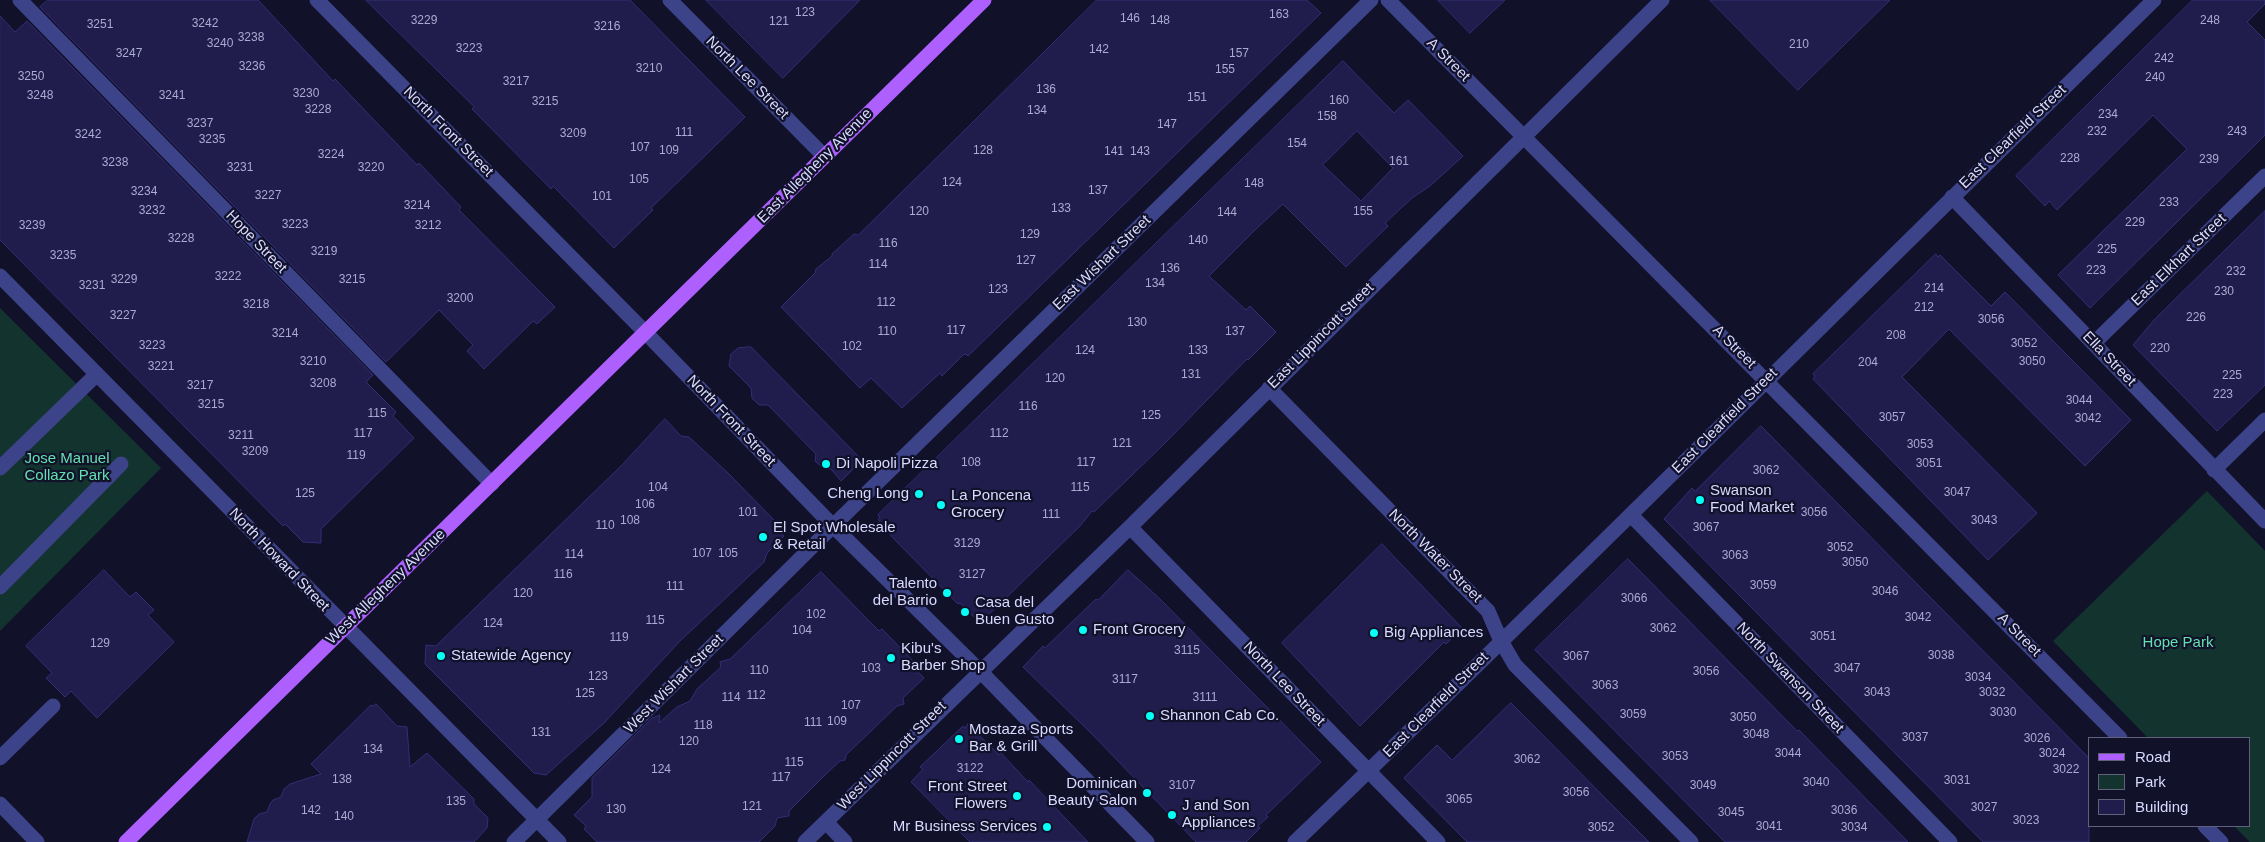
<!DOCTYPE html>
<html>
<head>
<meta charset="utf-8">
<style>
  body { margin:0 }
  #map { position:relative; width:2265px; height:842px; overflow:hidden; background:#11112a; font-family:Helvetica,sans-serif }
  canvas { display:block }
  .legend { position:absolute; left:2088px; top:737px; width:162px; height:90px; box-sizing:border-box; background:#11112a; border:1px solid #61617f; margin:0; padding:6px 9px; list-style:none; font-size:15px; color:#d9daff }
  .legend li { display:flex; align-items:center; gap:10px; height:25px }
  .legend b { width:25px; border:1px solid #61617f }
</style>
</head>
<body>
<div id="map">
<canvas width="2265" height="842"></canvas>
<ul class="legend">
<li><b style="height:6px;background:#ae60ff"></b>Road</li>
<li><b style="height:14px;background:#13342e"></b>Park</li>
<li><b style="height:14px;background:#201c4b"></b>Building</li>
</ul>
</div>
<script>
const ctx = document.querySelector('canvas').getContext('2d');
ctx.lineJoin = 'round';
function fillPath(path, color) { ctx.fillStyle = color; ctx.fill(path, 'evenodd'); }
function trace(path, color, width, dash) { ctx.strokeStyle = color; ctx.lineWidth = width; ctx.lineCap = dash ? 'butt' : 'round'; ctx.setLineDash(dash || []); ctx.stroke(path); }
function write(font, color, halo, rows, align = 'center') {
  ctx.font = font + ' Helvetica,sans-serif'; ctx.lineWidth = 4.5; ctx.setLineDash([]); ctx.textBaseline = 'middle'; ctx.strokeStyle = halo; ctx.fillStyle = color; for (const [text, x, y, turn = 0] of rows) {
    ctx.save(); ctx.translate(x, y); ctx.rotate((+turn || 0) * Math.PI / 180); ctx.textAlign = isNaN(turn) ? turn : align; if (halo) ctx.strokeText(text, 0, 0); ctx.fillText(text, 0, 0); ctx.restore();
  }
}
const green = new Path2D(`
  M0,308L161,468L0,631Z
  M2207,491L2265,551V842H2250L2234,826H2249V738H2148L2053,641Z`);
const building = new Path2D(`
  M48,0H258L333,81L335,79L417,165L419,163L461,207L459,210L555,307L537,324L533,321L484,369L467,351L473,345L439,310L386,362L40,7Z
  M366,0H630L745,117L651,208L653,210L614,248L553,186L551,189L472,109L474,107Z
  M706,0H860L783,78Z
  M1097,0H1307L1321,13L968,356L966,354L963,355L942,376L940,373L902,408L871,378L860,388L781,307L815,273L816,269L832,256V254L854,234L858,235Z
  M1438,0H1505L1470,33Z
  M1710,0H1890L1798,90Z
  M2193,0H2265V4L2247,22L2265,40V135L2090,308L2058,275L2187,149L2153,115L2057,210L2049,201L2045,206L2016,176Z
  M0,16L15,32L27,21L373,375L366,382L396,412L393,416L414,438L321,529V543L303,542L285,524L283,526L0,240Z
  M1343,61L1394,113L1408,100L1463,156L1430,186L1412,198L1385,223L1388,226L1346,267L1283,204L1257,228L1209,276L1246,310L1250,306L1276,332L1248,360L1247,359L1165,443L1094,512L1092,511L1080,526L980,623L960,603L958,604L894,539L878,519L880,517L878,515ZM1357,131L1393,168L1361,201L1323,165Z
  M2265,211V385L2217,431L2133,345L2155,319Z
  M1936,254L1938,257L1940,255L1991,306L2005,292L2131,420L2085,466L1949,329L1902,377L2037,513L1988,560L1813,379L1815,376L1813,374Z
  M751,347L862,460L841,481L831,469L823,468L815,461L816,454L768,405H759L752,398L751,388L729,366L731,354L738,348Z
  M665,419L681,436L689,437L728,473L775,521L773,524L784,536L767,553L764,562L680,641L604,723L546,775L534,773L425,664L426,645L436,646L622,465Z
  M1761,426L2089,758V842H1983L1664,519L1692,488L1695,491Z
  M1382,544L1462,628L1446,644L1444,642L1360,726L1282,643Z
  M1628,559L1797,731L1799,730L1908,842H1725L1535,650Z
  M104,570L130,597L136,592L154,610L148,615L174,642L97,718L71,691L65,697L46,678L52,673L26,646Z
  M1128,570L1159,598L1321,762L1266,815L1268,817L1258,826L1260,828L1246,842H1196L1091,733L1023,667L1043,646L1045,648L1096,599L1098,600Z
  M821,572L879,631L882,629L920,668L917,671L924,678L903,698L904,704L897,706L846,755L845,760L840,761L826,774L789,811V816L777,818L775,826L759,842H597L584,829L586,826L574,815L592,797V778L652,718L660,715L659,723L677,707L690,701L697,689L721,667L720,662L730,659Z
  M1511,703L1628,821L1649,842H1467L1404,778L1437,745L1452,760Z
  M376,704L397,726L407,727L410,767L427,753L474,799V804L488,818L487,828L474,842H247L254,819L259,814L267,812L270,804L273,800L281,797L284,789L290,784L321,774L311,764L371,705L373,706Z
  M968,724L999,755L1001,753L1028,782L1029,780L1088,842H970L911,782L923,769L920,767L963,726L965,728Z`);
const minor = new Path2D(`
  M20,0L492,484
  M317,0L646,333L833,526L980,671L1147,842
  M670,0L824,156
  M1388,0L2120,738
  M1952,197L2265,521
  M0,276L559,842
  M2094,343L2265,176
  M1269,388L1488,611L1501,641L1515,665L1691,842
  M0,468L97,374
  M2214,470L2265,420
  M1631,515L1950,842
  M1130,527L1438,842
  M0,587L121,464
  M0,758L53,706
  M0,804L37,842
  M826,822L845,842
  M2205,826L2221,842
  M514,842L833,526L1371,0
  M805,842L1130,527L1662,0
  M1295,842C1584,564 1867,280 2154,0`);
const major = new Path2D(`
  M126,842L984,0`);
const markers = [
  [826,464,5,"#05fff6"],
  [919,494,5,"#05fff6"],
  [1700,500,5,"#05fff6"],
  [941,505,5,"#05fff6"],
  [763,537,5,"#05fff6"],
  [947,593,5,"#05fff6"],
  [965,612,5,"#05fff6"],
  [1083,630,5,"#05fff6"],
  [1374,633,5,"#05fff6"],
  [441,656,5,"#05fff6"],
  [891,658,5,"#05fff6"],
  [1150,716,5,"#05fff6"],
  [959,739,5,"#05fff6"],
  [1147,793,5,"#05fff6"],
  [1017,796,5,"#05fff6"],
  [1172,815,5,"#05fff6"],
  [1047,827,5,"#05fff6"]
];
const numberNames = [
  ["123",805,13],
  ["163",1279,15],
  ["146",1130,19],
  ["3229",424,21],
  ["148",1160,21],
  ["248",2210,21],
  ["121",779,22],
  ["3242",205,24],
  ["3251",100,25],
  ["3216",607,27],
  ["3238",251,38],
  ["3240",220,44],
  ["210",1799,45],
  ["3223",469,49],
  ["142",1099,50],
  ["3247",129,54],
  ["157",1239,54],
  ["242",2164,59],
  ["3236",252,67],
  ["3210",649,69],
  ["155",1225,70],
  ["3250",31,77],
  ["240",2155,78],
  ["3217",516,82],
  ["136",1046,90],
  ["3230",306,94],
  ["3248",40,96],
  ["3241",172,96],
  ["151",1197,98],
  ["160",1339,101],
  ["3215",545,102],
  ["3228",318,110],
  ["134",1037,111],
  ["234",2108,115],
  ["158",1327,117],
  ["3237",200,124],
  ["147",1167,125],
  ["232",2097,132],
  ["243",2237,132],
  ["111",684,133],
  ["3209",573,134],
  ["3242",88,135],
  ["3235",212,140],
  ["154",1297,144],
  ["107",640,148],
  ["109",669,151],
  ["128",983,151],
  ["141",1114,152],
  ["143",1140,152],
  ["3224",331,155],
  ["228",2070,159],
  ["239",2209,160],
  ["161",1399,162],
  ["3238",115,163],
  ["3231",240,168],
  ["3220",371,168],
  ["105",639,180],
  ["124",952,183],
  ["148",1254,184],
  ["137",1098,191],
  ["3234",144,192],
  ["3227",268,196],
  ["101",602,197],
  ["233",2169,203],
  ["3214",417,206],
  ["133",1061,209],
  ["3232",152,211],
  ["120",919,212],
  ["155",1363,212],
  ["144",1227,213],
  ["229",2135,223],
  ["3223",295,225],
  ["3239",32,226],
  ["3212",428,226],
  ["129",1030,235],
  ["3228",181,239],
  ["140",1198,241],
  ["116",888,244],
  ["225",2107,250],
  ["3219",324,252],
  ["3235",63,256],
  ["127",1026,261],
  ["114",878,265],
  ["136",1170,269],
  ["223",2096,271],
  ["232",2236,272],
  ["3222",228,277],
  ["3229",124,280],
  ["3215",352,280],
  ["134",1155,284],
  ["3231",92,286],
  ["214",1934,289],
  ["123",998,290],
  ["230",2224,292],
  ["3200",460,299],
  ["112",886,303],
  ["3218",256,305],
  ["212",1924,308],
  ["3227",123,316],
  ["226",2196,318],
  ["3056",1991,320],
  ["130",1137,323],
  ["117",956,331],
  ["110",887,332],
  ["137",1235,332],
  ["3214",285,334],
  ["208",1896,336],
  ["3052",2024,344],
  ["3223",152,346],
  ["102",852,347],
  ["220",2160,349],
  ["124",1085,351],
  ["133",1198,351],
  ["3210",313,362],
  ["3050",2032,362],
  ["204",1868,363],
  ["3221",161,367],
  ["131",1191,375],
  ["225",2232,376],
  ["120",1055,379],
  ["3208",323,384],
  ["3217",200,386],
  ["223",2223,395],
  ["3044",2079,401],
  ["3215",211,405],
  ["116",1028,407],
  ["115",377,414],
  ["125",1151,416],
  ["3057",1892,418],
  ["3042",2088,419],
  ["117",363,434],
  ["112",999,434],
  ["3211",241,436],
  ["121",1122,444],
  ["3053",1920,445],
  ["3209",255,452],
  ["119",356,456],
  ["108",971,463],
  ["117",1086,463],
  ["3051",1929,464],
  ["3062",1766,471],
  ["104",658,488],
  ["115",1080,488],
  ["3047",1957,493],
  ["125",305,494],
  ["106",645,505],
  ["101",748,513],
  ["3056",1814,513],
  ["111",1051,515],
  ["108",630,521],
  ["3043",1984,521],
  ["110",605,526],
  ["3067",1706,528],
  ["3129",967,544],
  ["3052",1840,548],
  ["107",702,554],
  ["105",728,554],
  ["114",574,555],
  ["3063",1735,556],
  ["3050",1855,563],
  ["116",563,575],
  ["3127",972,575],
  ["3059",1763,586],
  ["111",675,587],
  ["3046",1885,592],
  ["120",523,594],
  ["3066",1634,599],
  ["102",816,615],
  ["3042",1918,618],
  ["115",655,621],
  ["124",493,624],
  ["3062",1663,629],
  ["104",802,631],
  ["3051",1823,637],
  ["119",619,638],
  ["129",100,644],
  ["3115",1187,651],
  ["3038",1941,656],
  ["3067",1576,657],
  ["103",871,669],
  ["3047",1847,669],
  ["110",759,671],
  ["3056",1706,672],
  ["123",598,677],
  ["3034",1978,678],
  ["3117",1125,680],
  ["3063",1605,686],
  ["3043",1877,693],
  ["3032",1992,693],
  ["125",585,694],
  ["112",756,696],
  ["114",731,698],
  ["3111",1205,698],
  ["107",851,706],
  ["3030",2003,713],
  ["3059",1633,715],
  ["3050",1743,718],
  ["109",837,722],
  ["111",813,723],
  ["118",703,726],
  ["131",541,733],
  ["3048",1756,735],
  ["3037",1915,738],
  ["3026",2037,739],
  ["120",689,742],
  ["134",373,750],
  ["3044",1788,754],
  ["3024",2052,754],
  ["3053",1675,757],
  ["3062",1527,760],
  ["115",794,763],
  ["3122",970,769],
  ["124",661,770],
  ["3022",2066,770],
  ["117",781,778],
  ["138",342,780],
  ["3031",1957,781],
  ["3040",1816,783],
  ["3107",1182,786],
  ["3049",1703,786],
  ["3056",1576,793],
  ["3065",1459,800],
  ["135",456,802],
  ["121",752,807],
  ["3027",1984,808],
  ["130",616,810],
  ["142",311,811],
  ["3036",1844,811],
  ["3045",1731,813],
  ["140",344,817],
  ["3023",2026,821],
  ["3041",1769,827],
  ["3052",1601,828],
  ["3034",1854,828]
];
const streetNames = [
  ["A Street",1448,60,45],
  ["North Lee Street",747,78,45],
  ["North Front Street",448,132,45],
  ["East Clearfield Street",2013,137,-44],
  ["East Allegheny Avenue",815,166,-45],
  ["Hope Street",256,242,46],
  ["East Elkhart Street",2179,260,-44],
  ["East Wishart Street",1102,263,-44],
  ["East Lippincott Street",1321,336,-45],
  ["A Street",1734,347,45],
  ["Ella Street",2109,359,46],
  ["North Front Street",731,421,46],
  ["East Clearfield Street",1725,421,-45],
  ["North Water Street",1435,556,45],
  ["North Howard Street",279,560,46],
  ["West Allegheny Avenue",386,587,-44],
  ["A Street",2019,635,45],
  ["North Swanson Street",1790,678,46],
  ["West Wishart Street",674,684,-45],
  ["North Lee Street",1284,684,46],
  ["East Clearfield Street",1436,705,-45],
  ["West Lippincott Street",892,756,-45]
];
const parkNames = [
  ["Jose Manuel",67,459],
  ["Collazo Park",67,476],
  ["Hope Park",2178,643]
];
const poiNames = [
  ["Di Napoli Pizza",836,464],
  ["Swanson",1710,491],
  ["Food Market",1710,508],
  ["Cheng Long",909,494,"right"],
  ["La Poncena",951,496],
  ["Grocery",951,513],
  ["El Spot Wholesale",773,528],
  ["& Retail",773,545],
  ["Talento",937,584,"right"],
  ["del Barrio",937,601,"right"],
  ["Casa del",975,603],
  ["Buen Gusto",975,620],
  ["Front Grocery",1093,630],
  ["Big Appliances",1384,633],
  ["Kibu's",901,649],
  ["Barber Shop",901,666],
  ["Statewide Agency",451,656],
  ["Shannon Cab Co.",1160,716],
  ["Mostaza Sports",969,730],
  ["Bar & Grill",969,747],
  ["Dominican",1137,784,"right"],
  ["Beauty Salon",1137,801,"right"],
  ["Front Street",1007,787,"right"],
  ["Flowers",1007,804,"right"],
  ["J and Son",1182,806],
  ["Appliances",1182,823],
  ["Mr Business Services",1037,827,"right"]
];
fillPath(green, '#13342e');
fillPath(building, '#201c4b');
trace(building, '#332e77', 1);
trace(minor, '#3c4389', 15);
trace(major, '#ae60ff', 15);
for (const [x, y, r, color] of markers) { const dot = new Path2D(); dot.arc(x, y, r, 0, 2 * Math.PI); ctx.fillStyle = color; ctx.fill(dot); trace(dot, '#11112a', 2); }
write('12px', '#abaad2', null, numberNames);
write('15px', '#d9daff', '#11112a', streetNames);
write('15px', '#63e1b0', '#11112a', parkNames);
write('15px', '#d9daff', '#11112a', poiNames, 'left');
</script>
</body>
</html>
